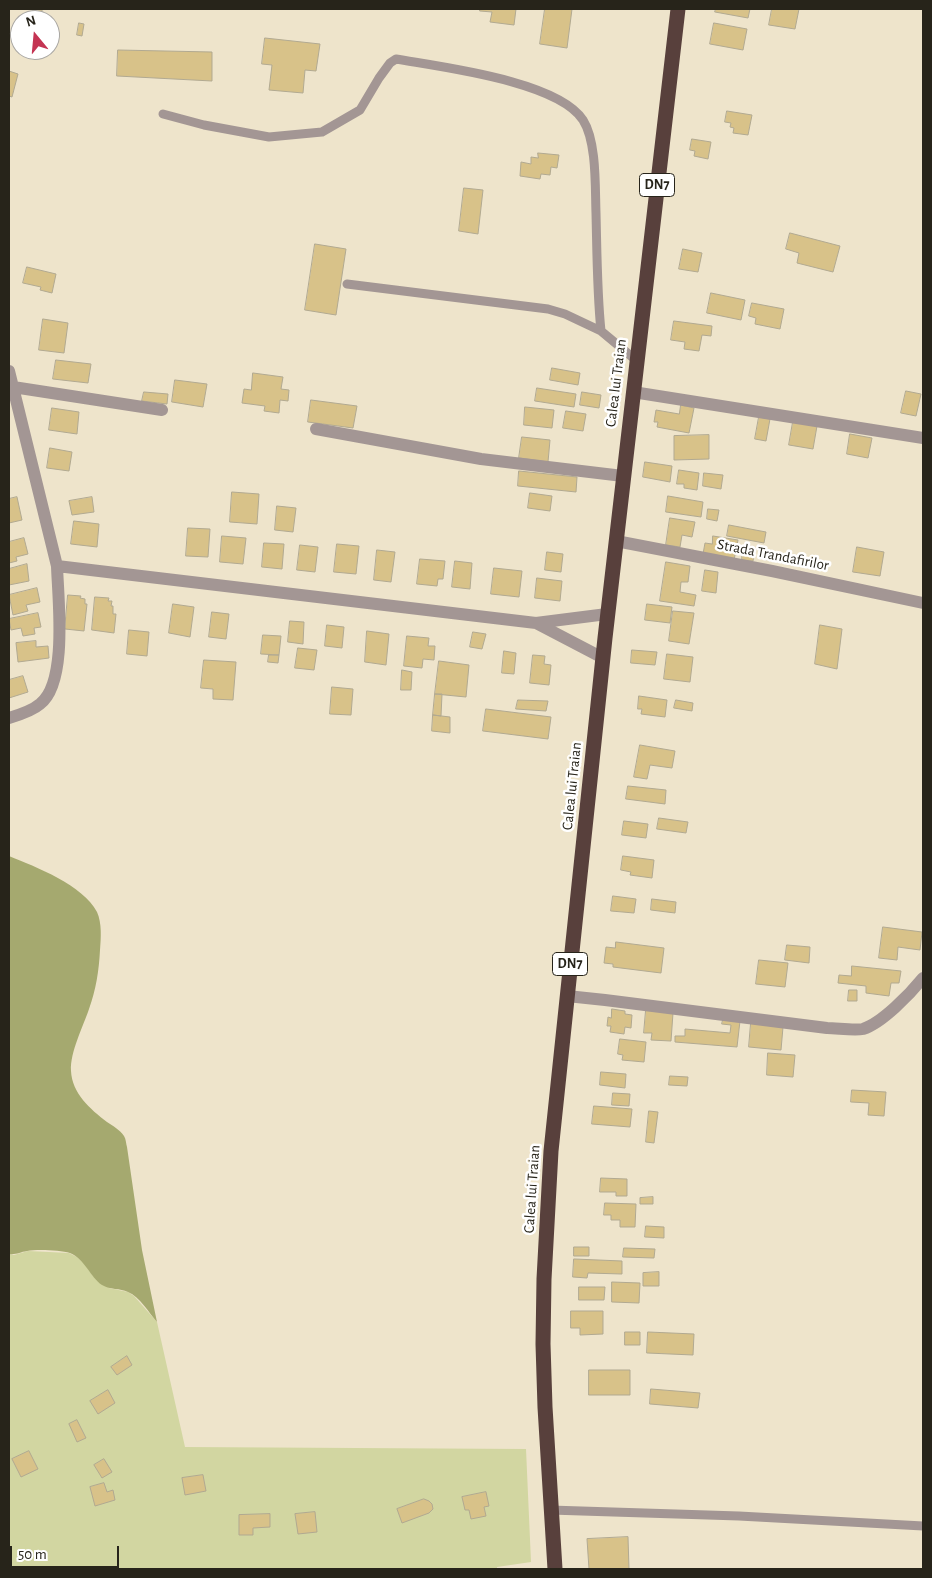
<!DOCTYPE html>
<html>
<head>
<meta charset="utf-8">
<style>
  body { margin:0 }
  #map { position:relative; width:932px; height:1578px; overflow:hidden; background:#eee4cb; font-family:"Alegreya Sans",sans-serif }
  canvas { display:block }
  .frame { position:absolute; inset:0; border:10px solid #27241a; pointer-events:none }
  .north { position:absolute; left:10px; top:10px; width:50px; height:50px; box-sizing:border-box; background:#fff; border:1px solid #a9a7a3; border-radius:50%; rotate:343deg; font-size:14px; font-weight:700; line-height:20px; text-align:center; color:#27241a }
  .north::after { content:''; display:block; margin:auto; width:18px; height:22px; background:#c43453; clip-path:polygon(50% 0,100% 100%,50% 72%,0 100%) }
  .scale { position:absolute; left:10px; top:1546px; width:109px; height:22px; box-sizing:border-box; border:2px solid #27241a; border-top:0; padding-left:6px; font-size:15px; line-height:18px; white-space:nowrap; color:#27241a; -webkit-text-stroke:4px #fff; paint-order:stroke }
</style>
</head>
<body>
<div id="map">
<canvas width="932" height="1578"></canvas>
<div class="frame"></div>
<div class="north">N</div>
<div class="scale">50 m</div>
</div>
<script>
const ctx = document.querySelector('canvas').getContext('2d');
ctx.lineJoin = 'round';
function fillPath(path, color) { ctx.fillStyle = color; ctx.fill(path, 'evenodd'); }
function trace(path, color, width, dash) { ctx.strokeStyle = color; ctx.lineWidth = width; ctx.lineCap = dash ? 'butt' : 'round'; ctx.setLineDash(dash || []); ctx.stroke(path); }
function write(font, color, halo, rows, align = 'center') {
  ctx.font = font + ' "Alegreya Sans",sans-serif'; ctx.lineWidth = 5; ctx.setLineDash([]); ctx.textBaseline = 'middle'; ctx.strokeStyle = halo; ctx.fillStyle = color; for (const [text, x, y, turn = 0] of rows) {
    ctx.save(); ctx.translate(x, y); ctx.rotate((+turn || 0) * Math.PI / 180); ctx.textAlign = isNaN(turn) ? turn : align; if (halo) ctx.strokeText(text, 0, 0); ctx.fillText(text, 0, 0); ctx.restore();
  }
}
const green = new Path2D(`
  M28,1251L69,1253L77,1257L85,1264L93,1276L109,1288L128,1292L134,1296L157,1322L185,1447L526,1449L531,1562L497,1567V1569H9V1254L14,1255Z`);
const forest = new Path2D(`
  M9,856C36,867 83,885 97,912C102,923 101,938 100,950C99,970 96,990 89,1009C83,1027 70,1052 71,1071C72,1093 90,1109 107,1122C113,1126 120,1130 124,1136C126,1139 126,1144 127,1147L142,1250L157,1322C149,1313 140,1297 128,1292C120,1288 110,1290 102,1285C90,1277 85,1259 70,1253C60,1250 37,1249 27,1251C20,1252 16,1255 9,1254Z`);
const building = new Path2D(`
  M32,9H41L45,15L39,19Z
  M480,9H516L514,25L490,22L492,12L480,11Z
  M545,9H572L567,48L540,44Z
  M716,9H750L748,18L715,12Z
  M772,9H799L795,29L769,25Z
  M79,23L84,24L82,36L77,35Z
  M714,23L747,29L743,50L710,44Z
  M265,38L320,44L316,71L305,70L303,93L269,90L272,65L262,64Z
  M118,50L212,52V81L117,76Z
  M9,71L18,74L12,97L9,96Z
  M727,111L752,115L748,135L733,133L734,128L730,127L731,123L725,122Z
  M692,139L711,142L708,159L694,156L695,151L690,150Z
  M538,153L559,155L557,168L551,167L550,175L541,174L540,179L520,176L521,162L531,164V157L538,158Z
  M464,188L483,190L478,234L459,231Z
  M790,233L840,246L833,272L797,263L799,253L786,249Z
  M315,244L346,249L336,315L305,310Z
  M683,249L702,253L698,272L679,269Z
  M27,267L56,274L52,293L40,290L41,287L23,283Z
  M711,293L745,300L741,320L707,313Z
  M752,303L784,309L780,329L755,324L756,318L749,316Z
  M43,319L68,323L64,353L39,350Z
  M674,321L712,326L711,336L702,335L699,351L684,349L685,342L671,340Z
  M56,360L91,364L88,383L53,379Z
  M552,368L580,373L578,385L550,380Z
  M253,373L283,377L281,389L289,390L288,401L280,400L279,413L264,411L265,406L242,403L244,389L251,390Z
  M175,380L207,384L203,407L172,402Z
  M537,388L576,394L574,407L535,401Z
  M906,391L921,394L916,416L901,413Z
  M144,392L168,394L167,404L142,401Z
  M582,392L601,395L599,408L580,405Z
  M311,400L357,406L353,428L308,422Z
  M681,405L694,408L689,433L657,427L658,422H654L656,410L679,414Z
  M525,407L554,410L552,428L524,425Z
  M52,408L79,412L77,434L49,430Z
  M566,411L586,414L583,431L563,428Z
  M759,417L770,419L766,441L755,439Z
  M793,422L817,426L813,449L789,445Z
  M850,434L872,438L868,458L847,454Z
  M709,435V459L674,460V436Z
  M522,437L550,440L548,462L519,458Z
  M50,448L72,452L69,471L47,468Z
  M645,462L672,466L670,482L643,477Z
  M679,470L699,473L697,490L684,488V484H677Z
  M519,471L577,477L576,492L518,486Z
  M704,473L723,475L721,489L703,486Z
  M232,492L259,494L257,524L230,522Z
  M530,493L552,496L550,511L528,508Z
  M668,496L703,502L701,517L666,512Z
  M17,497L22,520L9,523V499Z
  M92,497L94,512L72,515L69,501Z
  M277,506L296,508L293,532L275,530Z
  M708,509L719,510L717,521L707,519Z
  M670,518L695,522L692,537L682,535L680,547L666,545Z
  M74,521L99,524L97,547L71,544Z
  M729,525L766,532L764,543L727,536Z
  M188,528L210,529L208,557L186,556Z
  M222,536L246,538L243,564L220,562Z
  M713,536L738,540L734,560L703,554L705,543L712,544Z
  M24,538L28,554L16,557L17,561L9,563V542Z
  M264,543L284,544L282,569L262,567Z
  M337,544L359,546L356,574L334,572Z
  M300,545L318,547L315,572L297,570Z
  M857,547L884,552L880,576L853,572Z
  M743,548L755,549L753,561L742,560Z
  M377,550L395,552L391,582L374,580Z
  M547,552L563,554L561,572L545,570Z
  M420,559L445,561L443,579H438L437,586L417,584Z
  M455,561L472,563L470,589L452,587Z
  M666,562L690,566L688,582H681L680,592L696,595L694,606L660,601Z
  M27,564L29,581L9,585V569Z
  M494,568L522,571L519,597L491,594Z
  M705,570L718,572L716,593L702,591Z
  M537,578L562,581L560,601L535,598Z
  M37,588L40,602L26,605L28,611L13,615L9,595Z
  M68,595L81,596L80,598L85,599V604H87L84,631L65,629Z
  M95,597L109,598L108,601H112L111,606H113V614H116L114,633L92,630Z
  M173,604L194,607L190,637L169,633Z
  M647,604L672,607L670,623L645,620Z
  M673,611L694,613L689,644L669,641Z
  M212,612L229,614L226,639L209,637Z
  M38,613L41,627L34,628L35,634L23,636L21,628L11,630L9,619Z
  M290,621L304,622L303,644L288,642Z
  M327,625L344,627L342,648L325,646Z
  M820,625L842,629L837,669L815,664Z
  M129,630L149,632L147,656L127,654Z
  M367,631L389,634L386,665L365,662Z
  M473,632L486,634L482,649L470,647Z
  M263,635L281,636L279,655L261,654Z
  M407,636L429,638L428,646H435L434,660L423,659L422,668L404,666Z
  M36,641V647L48,646L49,658L18,662L16,643Z
  M298,648L317,650L314,670L295,668Z
  M632,650L657,652L655,665L631,663Z
  M504,651L516,653L514,674L502,673Z
  M667,654L693,657L690,682L664,679Z
  M269,655H279L278,663L268,662Z
  M533,655L545,656L544,664L551,665L549,685L530,683Z
  M204,660L236,662L233,700L213,699V689L201,688Z
  M439,661L469,665L466,697L435,694Z
  M402,670L412,672L411,690H401Z
  M23,676L28,692L9,698V680Z
  M332,687L353,689L351,715L330,714Z
  M435,694H442L441,716L433,715Z
  M639,696L667,700L665,717L641,714L642,709H638Z
  M518,700L548,701L546,711L516,709Z
  M676,700L693,703L692,711L674,708Z
  M486,709L551,717L548,739L483,731Z
  M433,715L450,717V733L432,731Z
  M640,745L675,751L672,768L650,765L647,779L634,777Z
  M628,786L666,790L665,804L626,799Z
  M659,818L688,822L686,833L657,829Z
  M624,821L648,824L646,838L622,835Z
  M623,856L654,860L652,878L630,875L631,872L621,870Z
  M613,896L636,899L634,913L611,911Z
  M652,899L676,902L675,913L651,910Z
  M883,927L922,932L920,950L898,947L897,960L879,958Z
  M616,942L664,948L661,973L613,967V964L604,963L606,947L615,948Z
  M787,945L810,947L809,963L785,960Z
  M759,960L788,963L785,987L756,984Z
  M852,966L901,971L899,983H891L889,996L866,993V986L838,983L839,975L851,976Z
  M849,990H857V1001H848Z
  M612,1009L625,1011V1014L632,1015L631,1028L625,1027L624,1034L610,1032L611,1026H607L608,1017L611,1018Z
  M646,1010L673,1013L671,1041L651,1040L652,1033H644Z
  M723,1020L740,1021L737,1047L675,1042V1036H685V1029L730,1033L731,1025L722,1024Z
  M751,1023L783,1027L781,1050L749,1047Z
  M620,1039L646,1042L644,1062L622,1060L623,1055L618,1054Z
  M768,1053L795,1055L793,1077L767,1075Z
  M601,1072L626,1074L625,1088L600,1085Z
  M670,1076L688,1077L687,1086L669,1085Z
  M852,1090L886,1092L884,1116L868,1115L869,1103L851,1102Z
  M613,1093L630,1094L629,1106L612,1105Z
  M594,1106L632,1109L630,1127L592,1124Z
  M649,1111L658,1112L654,1143L646,1142Z
  M601,1178L627,1179V1196H616V1192H600Z
  M653,1197V1204H640V1198Z
  M605,1203L636,1204L635,1227H620V1220H611V1215H604Z
  M646,1226L664,1227V1238L645,1237Z
  M574,1247H589V1256H574Z
  M624,1248L655,1249L654,1258L623,1257Z
  M574,1259L622,1261V1274L588,1273L587,1278L573,1277Z
  M659,1272V1286H643V1273Z
  M612,1282L640,1283L639,1303L612,1302Z
  M579,1287H605L604,1300H579Z
  M571,1311H603V1334L580,1335V1328H571Z
  M625,1332H640V1345H625Z
  M648,1332L694,1334L693,1355L647,1353Z
  M127,1356L132,1365L117,1375L111,1367Z
  M589,1370H630V1395H589Z
  M651,1389L700,1393L698,1408L650,1404Z
  M108,1390L115,1403L98,1414L90,1401Z
  M77,1420L86,1438L77,1442L69,1424Z
  M29,1451L38,1469L21,1477L12,1459Z
  M104,1459L112,1472L102,1478L94,1465Z
  M203,1475L206,1491L185,1495L182,1478Z
  M104,1483L107,1492L113,1490L115,1500L95,1506L90,1487Z
  M486,1492L489,1506L484,1507L486,1516L471,1519L469,1510H465L462,1497Z
  M424,1499L429,1501L432,1504L433,1509L429,1513L402,1523L397,1509Z
  M315,1512L317,1532L298,1534L295,1514Z
  M270,1514V1527L253,1528V1535H239V1515Z
  M628,1537L629,1569H589L587,1539Z`);
const lane = new Path2D(`
  M163,114L204,125L269,137L322,132L360,110L379,78L390,63L396,59C441,67 558,81 583,120C597,142 595,188 596,213C597,253 597,292 601,331
  M347,284L548,309L565,314L601,331L637,361
  M550,1510L739,1516L923,1526`);
const street = new Path2D(`
  M9,371L57,566L536,623L607,614
  M13,387L162,410
  M633,392L923,438
  M316,429L481,459L623,476
  M616,541L772,571L923,603
  M536,623L603,658
  M9,718C19,715 32,711 40,704C68,683 58,599 57,566
  M567,996L605,1000L827,1028C837,1028 854,1031 863,1029C882,1023 910,994 923,978`);
const highway = new Path2D(`
  M555,1569L545,1407L543,1344L544,1279L551,1151L605,638L678,9`);
const shields = [
  [657,185,35],
  [570,964,35]
];
const shieldNames = [
  ["DN7",657,185],
  ["DN7",570,964]
];
const streetNames = [
  ["Calea lui Traian",616,383,-83],
  ["Strada Trandafirilor",773,555,11],
  ["Calea lui Traian",572,786,-84],
  ["Calea lui Traian",532,1189,-86]
];
fillPath(green, '#d2d6a1');
fillPath(forest, '#a5a96f');
fillPath(building, '#d8c289');
trace(building, '#b1a991', 1);
trace(lane, '#a39694', 9);
trace(street, '#a39694', 12);
trace(highway, '#58403c', 15);
for (const [x, y, w] of shields) { const box = new Path2D(); box.roundRect(x - w / 2, y - 11.5, w, 23, 4); ctx.fillStyle = '#fff'; ctx.fill(box); trace(box, '#27241a', 1); }
write('bold 14px', '#27241a', null, shieldNames);
write('15px', '#27241a', '#fff', streetNames);
</script>
</body>
</html>
